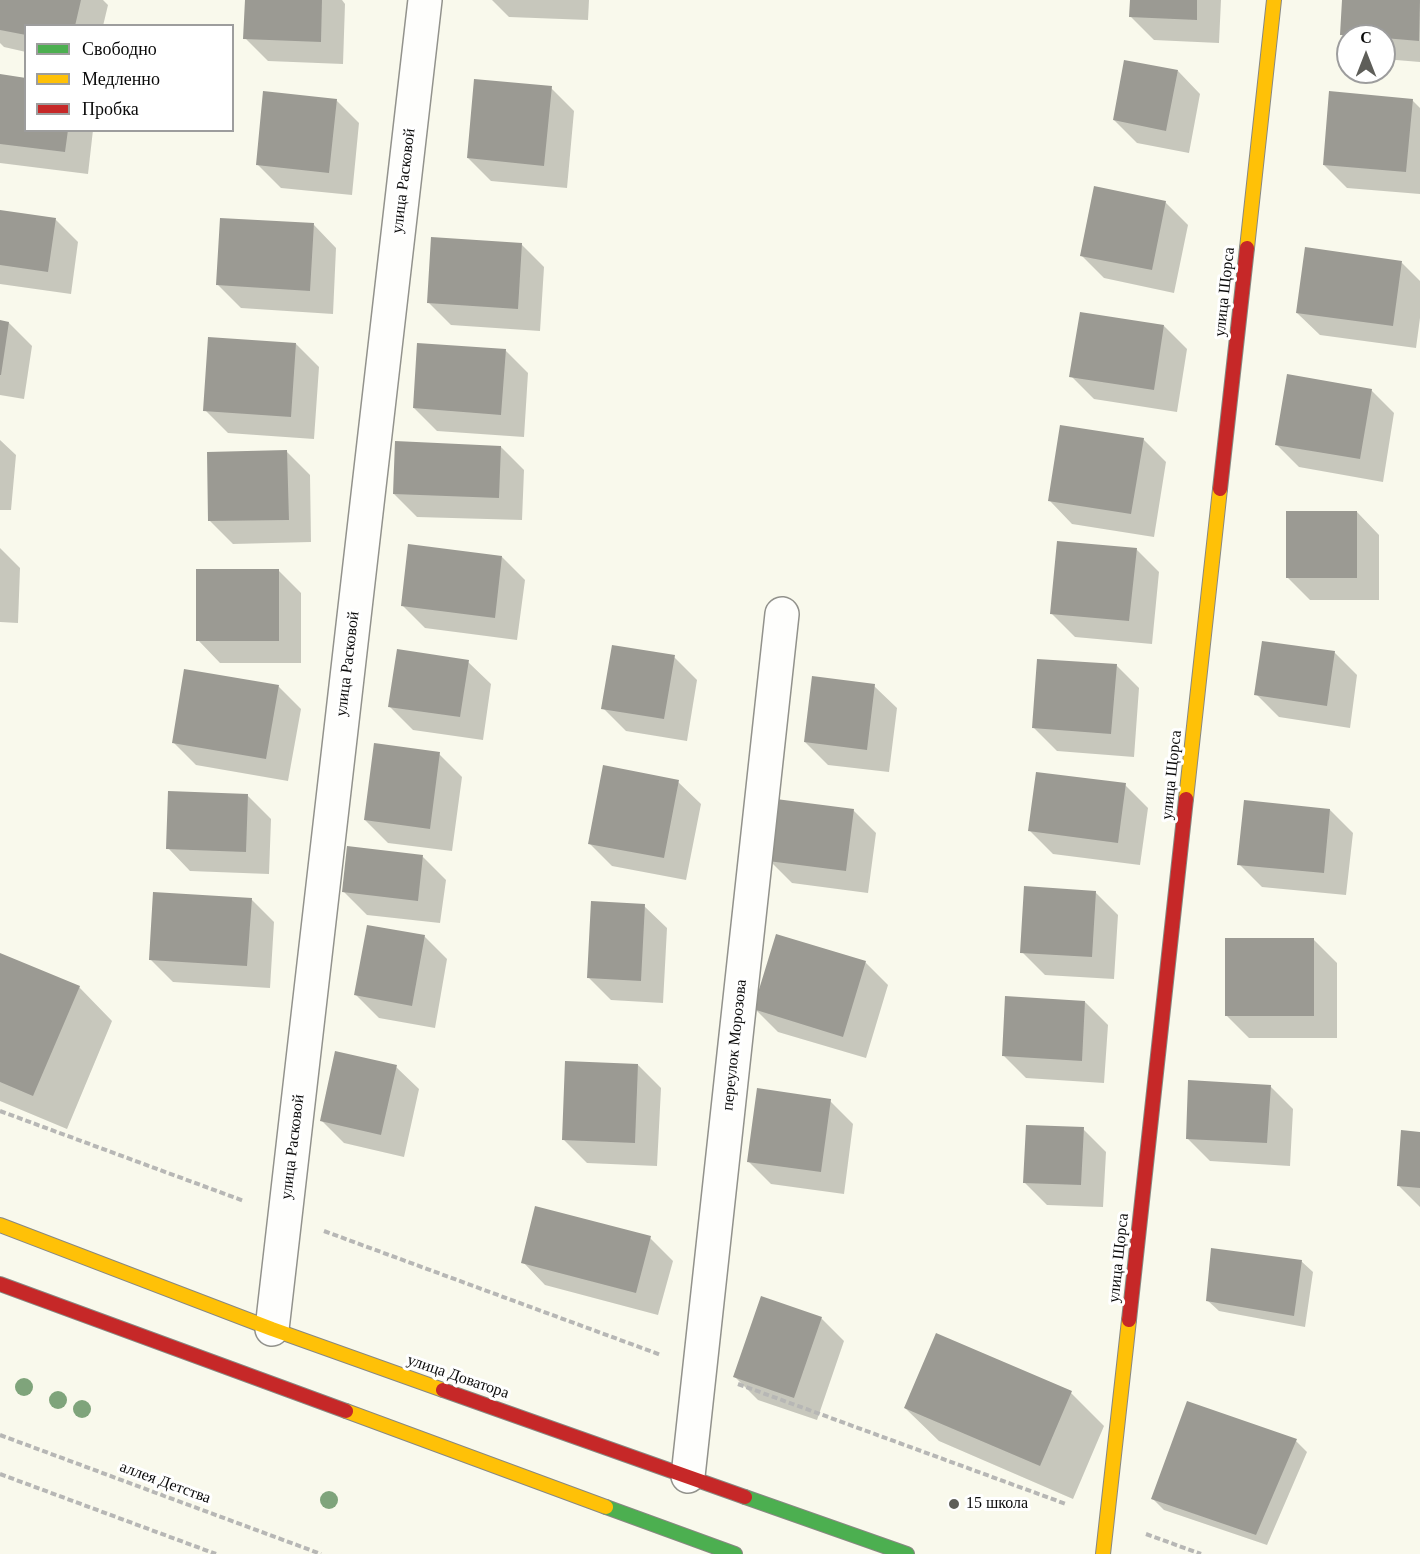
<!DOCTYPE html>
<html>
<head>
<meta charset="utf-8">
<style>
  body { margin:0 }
  #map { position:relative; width:1420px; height:1554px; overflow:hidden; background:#f9f9ec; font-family:Georgia,serif }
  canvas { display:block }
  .legend { position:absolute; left:24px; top:24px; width:210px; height:108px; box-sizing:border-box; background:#fff; border:2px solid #9d9d9d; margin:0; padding:8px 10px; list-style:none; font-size:18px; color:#0a0a0a }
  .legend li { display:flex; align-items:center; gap:12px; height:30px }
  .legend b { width:30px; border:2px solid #9d9d9d }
  .north { position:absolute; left:1336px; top:24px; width:60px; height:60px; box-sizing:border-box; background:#fff; border:2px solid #9d9d9d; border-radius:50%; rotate:0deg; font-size:16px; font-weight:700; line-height:24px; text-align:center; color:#0a0a0a }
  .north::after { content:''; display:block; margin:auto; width:21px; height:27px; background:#5e5e59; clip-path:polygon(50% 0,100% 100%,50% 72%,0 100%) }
</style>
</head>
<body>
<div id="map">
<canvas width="1420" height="1554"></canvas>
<ul class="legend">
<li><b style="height:8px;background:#4caf50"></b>Свободно</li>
<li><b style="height:8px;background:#ffc107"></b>Медленно</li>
<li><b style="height:8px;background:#c62828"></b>Пробка</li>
</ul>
<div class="north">С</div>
</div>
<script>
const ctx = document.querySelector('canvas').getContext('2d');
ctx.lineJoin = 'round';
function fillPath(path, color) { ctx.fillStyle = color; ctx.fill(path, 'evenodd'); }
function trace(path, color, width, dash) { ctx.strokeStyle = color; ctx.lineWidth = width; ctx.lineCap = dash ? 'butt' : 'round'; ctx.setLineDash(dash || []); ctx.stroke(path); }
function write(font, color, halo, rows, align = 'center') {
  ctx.font = font + ' Georgia,serif'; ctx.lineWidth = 6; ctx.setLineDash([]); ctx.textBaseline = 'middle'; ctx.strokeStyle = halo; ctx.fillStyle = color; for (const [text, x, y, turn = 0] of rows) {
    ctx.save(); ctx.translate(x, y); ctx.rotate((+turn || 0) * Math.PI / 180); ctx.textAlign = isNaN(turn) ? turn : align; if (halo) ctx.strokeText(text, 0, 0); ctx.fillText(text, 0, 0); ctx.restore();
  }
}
const shadow = new Path2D(`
  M0,0H103L108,5L103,26H26V52L4,47L0,43Z
  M246,0H342L345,4L343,64L268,61L245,38Z
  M492,0H589L588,20L509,17Z
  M1132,0H1221L1219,43L1154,40L1131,17Z
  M1344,0H1420V62L1384,59V36H1348V41L1341,34Z
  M1178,71L1200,94L1189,153L1137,143L1114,120Z
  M0,76L26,130H93L88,174L0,163Z
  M551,88L574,111L567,188L491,181L468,158Z
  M336,100L359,123L352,195L281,188L258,165Z
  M1412,100L1420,108V194L1347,188L1324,165Z
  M1165,202L1188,225L1174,293L1104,278L1081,255Z
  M0,211L55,219L78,242L71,294L0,284Z
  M314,225L336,248L333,314L241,308L218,285Z
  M521,244L544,267L540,331L451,325L428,302Z
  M1402,263L1420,281V318L1416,348L1320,335L1297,313Z
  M0,322L9,323L32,346L24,399L0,395Z
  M1164,326L1187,349L1177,412L1094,399L1071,376Z
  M296,344L319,367L314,439L228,433L205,410Z
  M505,350L528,373L524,437L437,431L414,408Z
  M1371,390L1394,413L1383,482L1299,467L1276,444Z
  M1143,439L1166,462L1154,537L1072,524L1050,501Z
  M0,440L16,455L11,510H0Z
  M501,447L524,470L522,520L417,517L394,494Z
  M287,452L310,475L311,542L233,544L210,521Z
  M1357,512L1379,535V600H1310L1287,577Z
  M0,548L20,568L18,623L0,622Z
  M1136,549L1159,572L1152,644L1075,637L1052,614Z
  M502,557L525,580L517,640L425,628L402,605Z
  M278,570L301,593V663H220L198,640Z
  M1334,652L1357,675L1350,728L1279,717L1256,694Z
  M674,657L697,680L687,741L626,731L603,708Z
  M468,662L491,684L483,740L413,730L390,707Z
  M1116,665L1139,688L1134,757L1057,751L1034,728Z
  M278,686L301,709L288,781L196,765L173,742Z
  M874,686L897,708L889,772L828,765L805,742Z
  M439,754L462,777L452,851L388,843L365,820Z
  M678,782L701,804L686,880L612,866L589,843Z
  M1125,785L1148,808L1140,865L1053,854L1030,831Z
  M248,796L271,819L269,874L190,871L168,848Z
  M853,810L876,833L868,893L792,883L769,860Z
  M1330,810L1353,833L1346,895L1262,887L1239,864Z
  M423,857L446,880L440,923L367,915L344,892Z
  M1095,892L1118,915L1114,979L1045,975L1022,952Z
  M251,899L274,922L270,988L173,982L150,959Z
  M644,906L667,928L663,1003L611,1000L588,977Z
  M424,936L447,959L435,1028L379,1018L356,995Z
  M1314,940L1337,963V1038H1249L1226,1015Z
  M0,955L79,987L112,1021L67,1129L0,1101Z
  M865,962L888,985L866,1058L778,1032L755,1009Z
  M1085,1002L1108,1025L1104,1083L1026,1078L1003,1055Z
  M638,1065L661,1088L657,1166L587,1163L564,1140Z
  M396,1067L419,1089L404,1157L344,1143L321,1120Z
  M1270,1086L1293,1109L1290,1166L1210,1161L1187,1138Z
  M830,1101L853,1124L844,1194L771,1184L748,1161Z
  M1083,1129L1106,1152L1103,1207L1047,1205L1024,1182Z
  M1420,1133V1207L1398,1185Z
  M650,1238L673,1261L658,1315L545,1285L523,1262Z
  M1301,1261L1313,1272L1305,1327L1219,1311L1207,1300Z
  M821,1318L844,1341L817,1420L758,1400L735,1377Z
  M1071,1393L1104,1426L1073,1499L939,1441L905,1408Z
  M1296,1441L1307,1452L1267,1545L1164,1510L1153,1499Z`);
const building = new Path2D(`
  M0,0H81L75,26H26V35L0,30Z
  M245,0H322L321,42L243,39Z
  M1130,0H1197V20L1129,17Z
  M1342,0H1420L1419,41L1384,38V36L1340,35Z
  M1124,60L1178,70L1166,131L1113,120Z
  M0,74L26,78V130H68L65,152L0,144Z
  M474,79L552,86L544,166L467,158Z
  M263,91L337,99L329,173L256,165Z
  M1329,91L1413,99L1406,172L1323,165Z
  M1094,186L1166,201L1152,270L1080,256Z
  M0,210L56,218L48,272L0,265Z
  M220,218L314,223L310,291L216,285Z
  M431,237L522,243L518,309L427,303Z
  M1305,247L1402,261L1393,326L1296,313Z
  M1080,312L1164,325L1154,390L1069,377Z
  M0,320L9,322L1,375H0Z
  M208,337L296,343L291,417L203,411Z
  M417,343L506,349L501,415L413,408Z
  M1287,374L1372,389L1360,459L1275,445Z
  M1060,425L1144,438L1131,514L1048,501Z
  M395,441L501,446L499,498L393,494Z
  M287,450L289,520L208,521L207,452Z
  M1286,511H1357V578H1286Z
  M1057,541L1137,548L1129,621L1050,614Z
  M408,544L502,556L495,618L401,606Z
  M196,569H279V641H196Z
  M1262,641L1335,651L1327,706L1254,695Z
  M612,645L675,655L664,719L601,709Z
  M397,649L469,660L460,717L388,707Z
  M1037,659L1117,664L1111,734L1032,728Z
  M184,669L279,685L266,759L172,743Z
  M812,676L875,684L867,750L804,742Z
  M374,743L440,752L430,829L364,820Z
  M603,765L679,780L664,858L588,844Z
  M1036,772L1126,783L1118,843L1028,831Z
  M168,791L248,794L246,852L166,849Z
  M776,799L854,809L846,871L768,861Z
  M1244,800L1330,809L1324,873L1237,865Z
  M347,846L423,855L418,901L342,892Z
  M1024,886L1096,891L1092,957L1020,953Z
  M153,892L252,898L247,966L149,960Z
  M591,901L645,904L641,981L587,978Z
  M367,925L425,935L412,1006L354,995Z
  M776,934L866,961L843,1037L753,1009Z
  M1225,938H1314V1016H1225Z
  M0,953L80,986L33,1096L0,1082Z
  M1005,996L1085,1001L1082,1061L1002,1056Z
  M335,1051L397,1065L381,1135L320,1121Z
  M565,1061L638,1064L635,1143L562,1140Z
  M1188,1080L1271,1085L1267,1143L1186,1139Z
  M757,1088L831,1099L821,1172L747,1162Z
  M1026,1125L1084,1127L1081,1185L1023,1183Z
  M1401,1130L1420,1132V1188L1397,1186Z
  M535,1206L651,1236L636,1293L521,1263Z
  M1211,1248L1302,1260L1294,1316L1206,1301Z
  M761,1296L822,1317L794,1398L733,1377Z
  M936,1333L1072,1391L1040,1466L904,1408Z
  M1187,1401L1297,1439L1256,1535L1151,1499Z`);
const path = new Path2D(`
  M0,1111L244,1201
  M324,1231L661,1355
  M738,1384L1066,1504
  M0,1435L321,1554
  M0,1474L216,1554
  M1146,1534L1201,1554`);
const street = new Path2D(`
  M272,1329L425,0
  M688,1476L782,614`);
const fast = new Path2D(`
  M745,1497L907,1554
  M606,1507L735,1554`);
const slow = new Path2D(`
  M1247,248L1274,0
  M1186,799L1220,489
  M0,1225L272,1329L443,1390
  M346,1411L606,1507
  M1103,1554L1129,1320`);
const jam = new Path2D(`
  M1220,489L1247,248
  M0,1284L346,1411
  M1129,1320L1186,799
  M443,1390L745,1497`);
const trees = [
  [24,1387],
  [58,1400],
  [82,1409],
  [329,1500]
];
const markers = [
  [954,1504,6,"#5e5e59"]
];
const streetNames = [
  ["улица Расковой",404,181,-83],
  ["улица Щорса",1225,292,-84],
  ["улица Расковой",348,664,-83],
  ["улица Щорса",1172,775,-84],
  ["переулок Морозова",735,1045,-84],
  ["улица Расковой",293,1147,-83],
  ["улица Щорса",1119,1258,-84],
  ["улица Доватора",458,1377,19],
  ["аллея Детства",165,1483,20]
];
const poiNames = [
  ["15 школа",966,1504]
];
fillPath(shadow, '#0003');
fillPath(building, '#9b9a93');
trace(street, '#92928c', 36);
trace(fast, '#888882', 16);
trace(slow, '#888882', 16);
trace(jam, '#888882', 16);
trace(path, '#b7b7b5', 4, [6, 3]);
trace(street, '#fefefc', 33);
trace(fast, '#4caf50', 14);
trace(slow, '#ffc107', 14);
trace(jam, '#c62828', 14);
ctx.fillStyle = '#7fa47b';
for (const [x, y] of trees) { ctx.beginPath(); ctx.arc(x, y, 9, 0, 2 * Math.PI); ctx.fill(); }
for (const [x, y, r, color] of markers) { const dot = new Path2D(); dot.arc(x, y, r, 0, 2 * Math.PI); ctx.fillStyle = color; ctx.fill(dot); trace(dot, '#fff', 2); }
write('16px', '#0a0a0a', '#fff', streetNames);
write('16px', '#0a0a0a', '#fff', poiNames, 'left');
</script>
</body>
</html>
